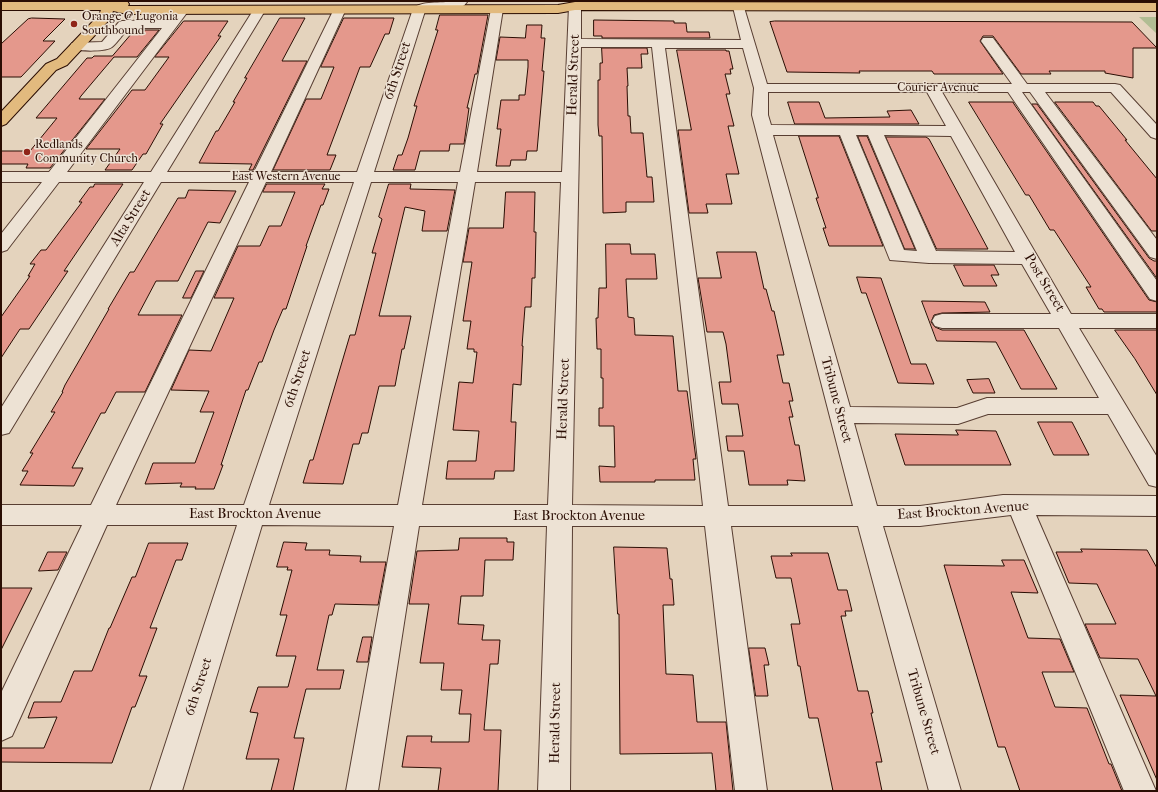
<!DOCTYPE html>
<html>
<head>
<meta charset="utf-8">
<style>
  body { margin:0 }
  #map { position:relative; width:1158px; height:792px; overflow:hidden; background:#e4d3bd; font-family:"IM FELL French Canon",serif }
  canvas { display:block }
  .frame { position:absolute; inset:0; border:2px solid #2a0d03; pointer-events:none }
</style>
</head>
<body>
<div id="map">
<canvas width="1158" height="792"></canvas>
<div class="frame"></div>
</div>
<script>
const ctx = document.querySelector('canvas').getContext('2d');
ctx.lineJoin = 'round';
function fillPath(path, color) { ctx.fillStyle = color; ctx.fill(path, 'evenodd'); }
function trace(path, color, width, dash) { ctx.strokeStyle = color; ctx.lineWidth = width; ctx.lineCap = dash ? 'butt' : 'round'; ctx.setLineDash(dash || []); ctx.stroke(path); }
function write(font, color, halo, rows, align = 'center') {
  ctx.font = font + ' "IM FELL French Canon",serif'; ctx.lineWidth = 3; ctx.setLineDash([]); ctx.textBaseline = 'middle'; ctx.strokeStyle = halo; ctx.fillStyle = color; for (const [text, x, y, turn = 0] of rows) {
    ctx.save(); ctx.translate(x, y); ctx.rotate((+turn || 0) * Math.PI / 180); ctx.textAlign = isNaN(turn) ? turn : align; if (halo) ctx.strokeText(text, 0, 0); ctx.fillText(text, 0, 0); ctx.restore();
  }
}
const green = new Path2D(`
  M1139,17H1157V34Z`);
const building = new Path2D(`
  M440,15H488L477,74H475L467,108H469L464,144H450L449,151H420L415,170H393L398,155H402L408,138L417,106H414L438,30H436Z
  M32,18L65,19L43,41H55L21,77H1V44L28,19Z
  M280,18H305L282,61H307L253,170H249L252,164L199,163L216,131H218L235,102H233L247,78H245Z
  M344,18H394L389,34H385L370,67H360L327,155H336L330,170H273L306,99H321L334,67H321Z
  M594,20L674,21V23H686L687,32H709L710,38H602V36H594Z
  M184,21H228L218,36H221L160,124H163L146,154H143L132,170H105L120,149H86L132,90H145L169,57H155Z
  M775,21L1132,22L1157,48H1133V78L1105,73V71H1049L1051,74H1021L993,36H983L980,41L1003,74H934L932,71H859L860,73L787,72L770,22Z
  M527,25H542L541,38H545L542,71H544L542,95L537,151H527L526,160H511L510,166H496L501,129H497L501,100H519V95H525L528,67V60H496L500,37L525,38Z
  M135,30H159L137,57H114L81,96L79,99H105L50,168H26L28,164H1V151H30L57,118H36L87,58H92L94,56H112Z
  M602,48H647L648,54H641L642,68H627L628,86H627L628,116H630L631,133H643L647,177H652L654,202H626V212L603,213L602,136H599L598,125V80H600V63H602Z
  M677,50H726V51H729L733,69H730L731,74H725L730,94H726L734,126H728L739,174H726L732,204H706L708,213H689L678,130H691Z
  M788,102H819L825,118L890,117L887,111L911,110L919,124H795Z
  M969,102H1013L1014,104L1149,300L1157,302V312H1104L1102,309H1099L1086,287H1091L1054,230H1050L1029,195H1026Z
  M1055,102H1093L1096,106H1099L1127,140H1125L1157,179V231H1152Z
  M1032,104H1037L1149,258L1154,261H1157V278Z
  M799,136H839L883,246H829L823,228H826L816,198H818Z
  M858,136H867L915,249H905Z
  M886,137H926L929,139L988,249H937Z
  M95,184H123L64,271H68L29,329H20L1,358V317L30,276H28L35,264H30L41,250H46L82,202H79L90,187H93Z
  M267,184H325L322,189H329L323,205H321L306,246H307L286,309H283L274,330L262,362H259L248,390H246L221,465H223L214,489H195L196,487H180L182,483L145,484L153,463H195L214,412H200L209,391L171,390L189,350L211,351L234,298H214L238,246H260L269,226H281L295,192H263Z
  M389,184H411L410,189L455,190L447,231H422L425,211L405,207L379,316H411L404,349H402L395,386H379L368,433H362L359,444H353L343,484L303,483L310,460H313L350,335H355L376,253H372L382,219L379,217Z
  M189,190L236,191L220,223L208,222L178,281H156L138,315H182L145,392H116L105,413H101L72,468H83L74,486L20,485L28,471H22L33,453H30L55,412H51L63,392H62L65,385L109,309H108L130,272H134L178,198H185Z
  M506,192H535L534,232H536L535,278H532L531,307H525L522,346H523L521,385L513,384L511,422H516L514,471H495L494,479H446L448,461H476L479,431L453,430L459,382L473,383L477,352H474V349H467L471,321H463L472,262H463L469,228H503Z
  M606,244H630L631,254H655L657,279H626L628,317L634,318L635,335L673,336L678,391H687L696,459H693L695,480H655V482H600L599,466L615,467L614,426H599V408H603V378H601V349H597L596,318H598L599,288H606Z
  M717,252H756L764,289H766L772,311H774L784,355H777L783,383H789L793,401H789L793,417H789L795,445H799L805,481L787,480L788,485H749L744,451H728L726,436H743L738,404H722L719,382H731L726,344L723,332H707L698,278H721Z
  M954,265H994L999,275H991L997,286H964Z
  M196,271H204L191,298H183Z
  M857,277L881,278L911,364H926L934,384L898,383L866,293H862Z
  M922,301L985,302L990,312L942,313L934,315L931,322L935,327L942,330H1024L1057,389H1021L996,342L937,341Z
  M1115,330H1157V395L1135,359Z
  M989,379L995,393H973L967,380Z
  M1038,422H1072L1089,455H1054Z
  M956,430L996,431L1011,465H905L895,434L958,435Z
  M460,538H507V542H514L513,560H485L483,596H461L458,624L484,625L482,640H500L498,664H490L484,730H501L498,791H438L441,768L402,767L407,736H432L431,742H469L471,714H459L462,690H441L444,663H420L429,604H409L417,551L458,550Z
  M284,542L307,543L305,550H330L329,555L361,556L360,562H386L378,605L335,604L332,615H329L317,670H344L340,689H306L294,738H304L293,791H271L279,759H246L258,713L250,712L258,687H288L296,656H276L287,615H280L292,570H287L288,567H277Z
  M149,543H188L182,560H176L150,628H157L139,676H147L135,707H132L112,763L1,762V748H44L57,717L28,718L34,702H61L74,671H92L109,628H110L132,577H135Z
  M614,547L667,548L670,579H672L674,605H663L666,674L693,675L697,722H726L733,791H716L712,753L620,754L619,614H618Z
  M1081,549L1147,550L1157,568V780L1120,695L1156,696L1138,659L1100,658L1085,624H1116L1097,584L1069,583L1056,552H1082Z
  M48,552H67L58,570L39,571Z
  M791,553H828L838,590H847L852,611H845L846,616H841L858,691H868L873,713H871L882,762H876L882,791H833L818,718H809L800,666H798L791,624H800L791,578H776L771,556H792Z
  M1002,560H1024L1038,593L1011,592L1028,638L1060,639L1074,672H1042L1055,707L1087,708L1109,764H1111L1122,791H1020L1005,747H998L944,565L1004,566Z
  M1,588H32L1,650Z
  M363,637H372L368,662H357Z
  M749,648H765L769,665H764L768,696H756Z`);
const minor = new Path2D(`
  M453,1L467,2C459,14 437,8 425,11L374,172H460L491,9L493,6H501L503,9L477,172H562L569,6L571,3H579L581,6V39L741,40L733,7L735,4H743L767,84H1012L981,41L983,38H993L1027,84H1115L1120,85L1157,125V139L1151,137L1111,92H1045L1157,240V259L1150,257L1030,92H1022L1157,281V301L1150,299L1008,92H942L1071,314H1157V328H1079L1157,457V487L1149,485L1108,414H988L958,424L854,423L877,506H920L1003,495L1157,496V516L1036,515L1156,791H1124L1011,515L920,526H883L961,791H929L858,526H731L767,791H735L705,526H572L570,791H538L547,526H419L378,791H346L394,526L262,525L182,791H150L237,525H107L12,736L1,741V693L82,525H1V505H91L249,182H161L9,433L1,435V408L144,182H59L7,250L1,252V234L42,182H1V172H49L162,28H128C123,34 118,42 112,47C106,52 80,51 72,49L70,46L72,43L102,42L119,22L122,21L169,20C174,13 178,5 187,7L189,10L67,172H151L254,9L256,6H264L266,9L167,172H254L334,9L336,6H344L346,9L271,172H357L413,9C420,0 442,4 453,1ZM581,47H652L703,506L572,505ZM665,48H743L754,88L752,115L853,506H728ZM768,92H927L946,126L771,125L768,115ZM773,135H840L890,260L929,263L1022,264L1051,314H942L935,316L932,321L935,326L942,328H1059L1099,398H987L957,408L850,407ZM856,135H868L917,251L904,250ZM884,135L951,136L1015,252L936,251ZM266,182H354L244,505H116ZM371,182H458L398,505H269ZM475,182H561L548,505H422Z`);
const major = new Path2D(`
  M107,1H127L129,4L128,6L558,5L575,2L1157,3V11L575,10L558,13L127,14L113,11L110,19L67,65L56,70L6,124L1,126V112L46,64L57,59L99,15L101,10H1V2H106Z`);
const markers = [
  [74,24,4,"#8f2418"],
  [27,152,4,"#8f2418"]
];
const farPoinames = [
  ["Orange @ Lugonia",82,17],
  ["Southbound",82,31],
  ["Redlands",35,145],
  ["Community Church",35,159]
];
const farStreetnames = [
  ["Courier Avenue",938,88],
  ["East Western Avenue",286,177]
];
const streetNames = [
  ["6th Street",398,71,-72],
  ["Herald Street",574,75,-88],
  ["Alta Street",131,218,-58],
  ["Post Street",1044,283,59],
  ["6th Street",298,379,-72],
  ["Herald Street",564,399,-88],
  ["Tribune Street",836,400,75],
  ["East Brockton Avenue",963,511,-4],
  ["East Brockton Avenue",255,515],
  ["East Brockton Avenue",579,517],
  ["6th Street",199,687,-72],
  ["Tribune Street",923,712,74],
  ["Herald Street",556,723,-89]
];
fillPath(green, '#b1bd93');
fillPath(building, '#e4988c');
trace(building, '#2a0d03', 1);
trace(minor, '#583e32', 2);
trace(major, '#2a0d03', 2);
fillPath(minor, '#ede2d4');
fillPath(major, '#e2ba7e');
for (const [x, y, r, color] of markers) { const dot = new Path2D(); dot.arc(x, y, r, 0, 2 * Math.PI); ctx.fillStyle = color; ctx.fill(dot); trace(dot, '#ede2d4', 1.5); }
write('12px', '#2a0d03', '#ede2d4', farPoinames, 'left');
write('12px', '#2a0d03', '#ede2d4', farStreetnames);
write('14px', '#2a0d03', '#ede2d4', streetNames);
</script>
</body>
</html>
